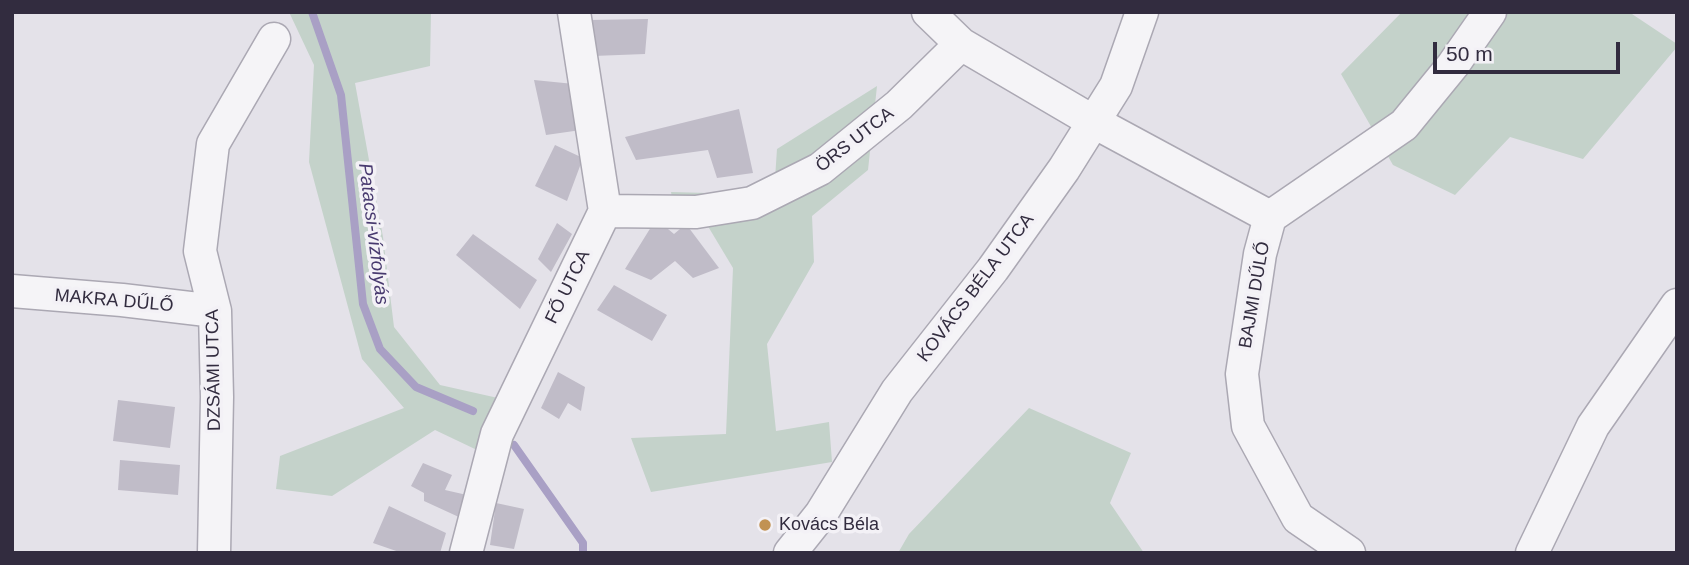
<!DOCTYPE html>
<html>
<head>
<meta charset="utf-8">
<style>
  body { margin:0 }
  #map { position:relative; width:1689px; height:565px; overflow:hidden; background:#e4e2e9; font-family:Helvetica,sans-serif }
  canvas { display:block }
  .frame { position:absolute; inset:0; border:14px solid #322c3f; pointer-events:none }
  .scale { position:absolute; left:1433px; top:42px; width:187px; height:32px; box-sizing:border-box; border:4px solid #322c3f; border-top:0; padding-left:9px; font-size:21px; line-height:24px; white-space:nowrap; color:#322c3f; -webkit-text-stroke:5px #f3f1f6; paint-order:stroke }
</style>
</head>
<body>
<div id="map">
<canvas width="1689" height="565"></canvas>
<div class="frame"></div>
<div class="scale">50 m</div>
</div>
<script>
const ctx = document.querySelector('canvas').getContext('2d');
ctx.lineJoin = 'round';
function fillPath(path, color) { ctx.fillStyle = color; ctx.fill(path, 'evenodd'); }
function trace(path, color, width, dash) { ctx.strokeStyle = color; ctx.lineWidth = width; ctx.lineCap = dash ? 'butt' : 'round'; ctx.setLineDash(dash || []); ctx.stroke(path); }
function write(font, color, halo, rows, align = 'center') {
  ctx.font = font + ' Helvetica,sans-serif'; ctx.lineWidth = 7; ctx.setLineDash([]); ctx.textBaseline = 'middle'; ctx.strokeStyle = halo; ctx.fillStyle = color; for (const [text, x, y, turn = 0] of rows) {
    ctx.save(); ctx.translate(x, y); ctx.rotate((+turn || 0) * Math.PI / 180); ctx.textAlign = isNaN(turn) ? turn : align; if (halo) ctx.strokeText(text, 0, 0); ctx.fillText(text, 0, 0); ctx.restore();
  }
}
const green = new Path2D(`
  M289,12H431L430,66L355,83L383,237L394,327L440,385L498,398L477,450L435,430L332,496L276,489L280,456L404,408L362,359L309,162L314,65Z
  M1402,12H1629L1677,44V47L1583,159L1510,137L1455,195L1393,165L1341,74Z
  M877,86L868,170L812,216L814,262L767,344L776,431L829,422L832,462L651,492L631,438L726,434L733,268L703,218L676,221L671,192L744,194L775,179L777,149Z
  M1029,408L1131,453L1110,503L1144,553H898L909,534Z`);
const stream = new Path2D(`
  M312,12L341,95L363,304L380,349L416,387L473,411
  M514,445L583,543V553`);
const building = new Path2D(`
  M648,19L645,54L593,56L589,20Z
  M534,80L574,84L581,130L546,135Z
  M739,109L753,173L717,178L708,150L636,160L625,137Z
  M555,145L583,158L567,201L535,186Z
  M656,219L674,234L686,224L719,268L693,278L675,261L651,280L625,269Z
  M557,223L572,234L551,272L538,259Z
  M473,234L537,280L520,309L456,255Z
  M614,285L667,315L652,341L597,310Z
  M558,372L585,387L581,411L568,403L559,419L541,408Z
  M118,400L175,407L170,448L113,441Z
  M120,460L180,465L178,495L118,490Z
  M423,463L452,475L445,490L467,495L461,518L424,501V493L411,486Z
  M496,503L524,509L514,549L490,545Z
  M389,506L446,533L440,553H402L373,543Z`);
const minor = new Path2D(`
  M928,12L961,44L1094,122L1270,217
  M605,211L696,212L752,203L820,169L899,105L961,44
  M12,291L122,300L215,311
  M214,553L217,397L215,311L200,251L213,144L274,39
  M466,553L497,434L605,211L574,12
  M790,553L821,514L897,391L993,269L1064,169L1116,86L1142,12
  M1349,553L1298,518L1248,426L1242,374L1260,254L1270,217L1404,125L1453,65L1490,12
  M1532,553L1593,426L1677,305`);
const markers = [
  [765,525,7,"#c19253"]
];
const streetNames = [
  ["ÖRS UTCA",855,140,-38],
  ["FŐ UTCA",568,287,-64],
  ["KOVÁCS BÉLA UTCA",976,288,-53],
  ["BAJMI DŰLŐ",1255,295,-80],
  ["MAKRA DŰLŐ",114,301,5],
  ["DZSÁMI UTCA",214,370,-91]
];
const poiNames = [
  ["Kovács Béla",779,525]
];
const waterNames = [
  ["Patacsi-vízfolyás",373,234,83]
];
fillPath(green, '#c4d2ca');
trace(stream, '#a9a0c5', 8);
fillPath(building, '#c0bcc8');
trace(minor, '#aba8b3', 35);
trace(minor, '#f5f4f7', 32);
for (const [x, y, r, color] of markers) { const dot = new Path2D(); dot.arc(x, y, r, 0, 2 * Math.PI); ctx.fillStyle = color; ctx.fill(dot); trace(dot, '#f3f1f6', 2.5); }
write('18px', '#322c3f', '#f3f1f6', streetNames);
write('18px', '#322c3f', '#f3f1f6', poiNames, 'left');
write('italic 19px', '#483a6f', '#f3f1f6', waterNames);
</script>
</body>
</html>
